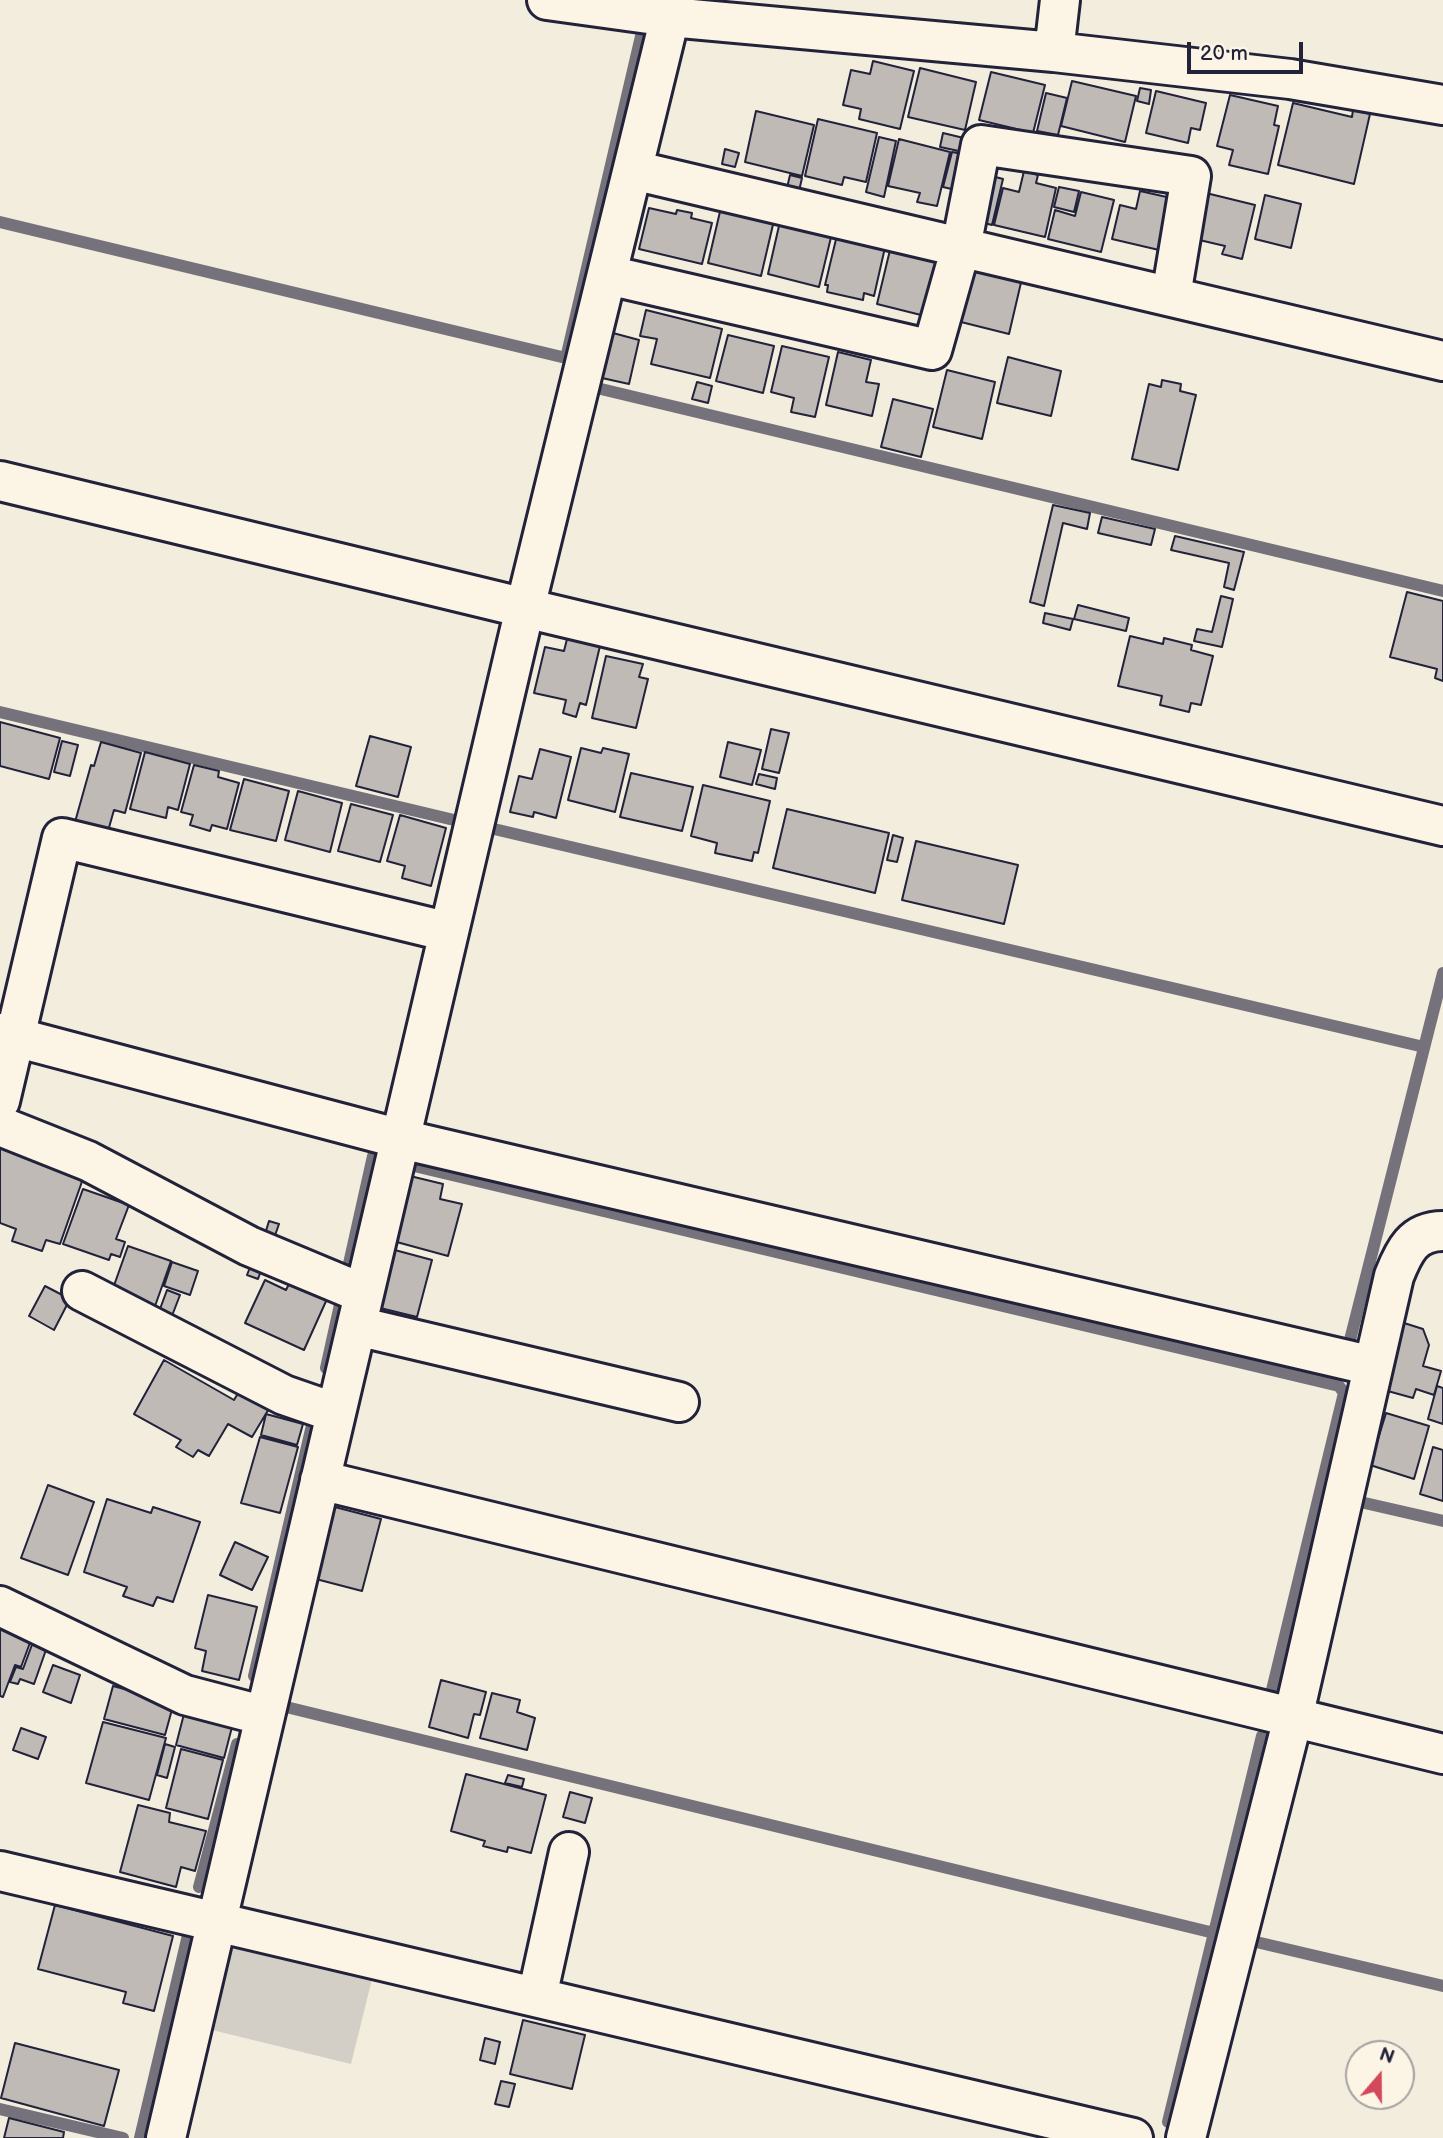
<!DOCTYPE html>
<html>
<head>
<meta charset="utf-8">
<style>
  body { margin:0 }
  #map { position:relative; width:1443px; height:2138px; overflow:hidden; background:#f3edde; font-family:"Balsamiq Sans",sans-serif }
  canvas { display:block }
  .north { position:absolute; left:1345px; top:2040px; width:70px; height:70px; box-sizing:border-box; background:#fcf5e5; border:2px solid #a5a1a1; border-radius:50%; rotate:20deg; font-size:19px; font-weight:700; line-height:28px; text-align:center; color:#22223b }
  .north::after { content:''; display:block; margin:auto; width:24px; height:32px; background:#d1495b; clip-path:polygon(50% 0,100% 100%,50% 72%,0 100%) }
  .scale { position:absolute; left:1187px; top:42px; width:116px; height:32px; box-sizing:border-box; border:4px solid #22223b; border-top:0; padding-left:9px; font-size:21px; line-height:24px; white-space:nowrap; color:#22223b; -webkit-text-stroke:5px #fcf5e5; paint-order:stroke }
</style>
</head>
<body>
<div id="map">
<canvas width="1443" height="2138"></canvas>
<div class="north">N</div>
<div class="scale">20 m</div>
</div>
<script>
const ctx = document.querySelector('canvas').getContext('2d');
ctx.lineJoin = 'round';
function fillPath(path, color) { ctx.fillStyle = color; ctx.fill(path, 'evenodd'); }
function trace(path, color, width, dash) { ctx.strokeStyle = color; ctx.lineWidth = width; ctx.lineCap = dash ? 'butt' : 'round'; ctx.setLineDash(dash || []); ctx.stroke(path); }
const green = new Path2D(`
  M232,1932L375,1967L351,2064L208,2029Z`);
const stream = new Path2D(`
  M0,222L566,358L641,36
  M601,389L1443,591
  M0,712L454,820
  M494,829L1424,1047
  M410,1165L1339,1386L1344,1393L1272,1690
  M348,1268L373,1156L377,1157
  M1350,1340L1443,973
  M326,1368L341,1300
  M1356,1501L1443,1521
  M254,1676L312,1425
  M282,1706L1214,1933
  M199,1887L237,1744
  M1252,1941L1443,1986
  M0,2109L123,2138
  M1168,2122L1262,1736
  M140,2138L189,1931`);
const building = new Path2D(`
  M873,61L914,71L900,129L859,119L861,109L843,105L851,70L870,74Z
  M920,68L976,82L965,130L908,117Z
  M991,72L1045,85L1033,133L979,120Z
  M1072,81L1136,96L1125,142L1061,126Z
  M1140,88L1151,90L1149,104L1137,101Z
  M1156,91L1206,103L1200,130L1191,128L1188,143L1146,133Z
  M1046,93L1067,98L1058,135L1037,131Z
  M1230,95L1278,106L1274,125L1279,126L1268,174L1229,165L1233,150L1217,146Z
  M1293,103L1352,117L1353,110L1370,114L1354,184L1278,165Z
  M756,111L814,125L802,176L745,162Z
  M818,119L877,133L866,182L844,177L842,185L805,176Z
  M943,133L972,140L968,153L940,147Z
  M879,137L896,141L884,197L866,192Z
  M899,139L950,152L937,206L917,202L920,193L888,186Z
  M725,149L739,153L735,167L722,164Z
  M952,152L968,155L960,191L943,187Z
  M1024,171L1038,175L1036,183L1056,188L1045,237L994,225L1003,188L1019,192Z
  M790,175L802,178L799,191L787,188Z
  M988,175L1003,179L992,225L977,221Z
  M1059,187L1079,191L1074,212L1054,207Z
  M1140,191L1171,198L1159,250L1112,239L1120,205L1136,209Z
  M1081,192L1114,200L1101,252L1048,239L1055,210L1075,216Z
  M1206,193L1255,205L1242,259L1222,254L1225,246L1195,239Z
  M1265,195L1301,204L1291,248L1255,239Z
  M722,203L775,216L761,276L708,263Z
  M649,208L676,214L677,210L692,213L691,218L712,223L702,264L639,249Z
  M781,217L833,229L819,287L768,274Z
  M838,231L886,243L874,296L864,293L863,300L827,292L828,285H825Z
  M890,250L942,262L929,317L877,304Z
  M969,269L1023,274L1009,334L957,321Z
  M646,310L722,329L710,378L651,364L657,339L640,336Z
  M613,333L639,340L629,384L602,378Z
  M728,335L774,346L763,393L716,381Z
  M782,346L829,357L815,417L791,412L794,398L771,392Z
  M838,352L871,360L866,382L879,384L872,416L826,405Z
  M1008,357L1061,371L1051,416L997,403Z
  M947,370L995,382L982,439L933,427Z
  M1162,380L1181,384L1180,391L1196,395L1178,470L1132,459L1149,384L1161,387Z
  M697,382L712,386L708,403L692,399Z
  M893,399L933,409L921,457L881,447Z
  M1053,505L1090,513L1087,529L1063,523L1044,606L1030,602Z
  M1102,517L1155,529L1151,545L1098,533Z
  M1175,536L1244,552L1234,590L1224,587L1229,563L1171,550Z
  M1407,592L1443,601V681L1435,678L1437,669L1390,657Z
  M1221,596L1233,599L1222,647L1194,641L1197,629L1212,632Z
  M1078,605L1129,618L1126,631L1074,619Z
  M1045,613L1073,619L1070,630L1043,623Z
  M1130,636L1163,644L1164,638L1192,645L1191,650L1213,656L1201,705L1191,703L1189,712L1160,705L1162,696L1118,686Z
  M567,639L600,646L586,705L580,703L576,717L563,713L566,700L534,693L545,647L564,651Z
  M606,656L643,664L639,677L648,679L636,728L592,718Z
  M0,722L60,738L49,779L0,766Z
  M771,729L789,733L779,773L762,769Z
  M370,736L411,747L398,797L356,786Z
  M62,741L78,745L70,776L54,772Z
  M101,742L141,753L125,813L114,810L108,831L75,822L91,765L94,766Z
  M728,742L761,750L752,785L720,777Z
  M581,748L601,753L603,748L629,754L615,812L568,800Z
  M540,749L571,757L556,818L534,812L533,817L510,812L519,776L532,779Z
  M145,752L190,764L178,810L168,807L166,818L130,809Z
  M194,765L219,771L218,777L239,783L227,829L212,825L210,831L190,825L193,815L181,812Z
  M631,773L693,787L682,831L620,817Z
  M759,774L777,778L775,789L756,784Z
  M244,779L289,791L276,841L230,830Z
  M703,785L770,801L758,853L754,852L752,861L715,853L717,843L691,836Z
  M298,791L342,803L330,852L285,840Z
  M351,804L393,815L380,862L338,851Z
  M787,809L889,833L875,893L773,868Z
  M400,815L446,828L431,886L402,878L405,866L387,861Z
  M893,835L903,838L897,862L887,860Z
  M916,841L1018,865L1004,924L902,900Z
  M0,1142L85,1173L60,1244L46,1240L42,1251L12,1241L16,1229L0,1223Z
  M410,1176L443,1184L440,1199L462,1204L448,1256L393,1241Z
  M83,1189L129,1205L116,1239L125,1242L120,1257L111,1254L109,1260L63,1244Z
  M269,1221L279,1224L271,1247L262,1244Z
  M128,1246L171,1261L154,1309L111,1294Z
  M391,1249L432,1260L417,1317L376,1307Z
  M254,1257L264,1262L258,1279L247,1275Z
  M172,1262L198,1271L190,1295L164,1286Z
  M265,1280L286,1290L290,1282L327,1299L304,1350L245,1323Z
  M45,1286L70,1299L54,1330L29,1316Z
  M167,1290L180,1295L170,1321L157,1317Z
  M1404,1323L1423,1329L1429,1345L1423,1366L1441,1371L1434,1395L1416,1389L1413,1398L1384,1390Z
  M164,1360L234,1400L240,1390L270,1407L252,1437L228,1424L209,1456L198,1450L193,1457L176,1447L181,1440L134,1414Z
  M1437,1386L1443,1388V1424L1428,1419Z
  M1386,1413L1429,1426L1414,1479L1370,1465Z
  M266,1414L303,1424L297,1445L261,1435Z
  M260,1437L298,1447L280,1513L241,1503Z
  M1433,1447L1443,1450V1501L1420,1494Z
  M48,1485L94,1502L68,1575L21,1558Z
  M107,1499L151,1513L153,1507L200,1522L173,1602L157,1597L153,1606L123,1596L127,1587L84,1572Z
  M331,1506L381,1519L362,1591L312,1578Z
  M235,1542L268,1557L252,1590L220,1575Z
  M208,1595L257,1607L239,1680L202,1671L206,1651L195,1648Z
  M0,1619L34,1632L21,1667L15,1665L3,1697L0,1696Z
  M33,1642L47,1647L34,1684L20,1679L18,1684L10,1682L16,1667L23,1669Z
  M53,1665L80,1675L71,1703L43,1692Z
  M441,1680L486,1692L480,1715L474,1714L468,1738L429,1727Z
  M113,1686L174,1702L165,1735L104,1719Z
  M492,1693L520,1700L517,1712L535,1718L527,1750L480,1738Z
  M185,1710L233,1723L224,1758L176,1745Z
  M103,1722L166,1738L149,1800L86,1783Z
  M21,1728L46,1737L38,1759L13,1750Z
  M165,1744L175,1747L167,1778L157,1775Z
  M181,1749L223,1760L208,1819L166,1808Z
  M466,1774L546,1795L531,1853L508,1847L507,1852L483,1846L485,1841L451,1831Z
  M508,1775L524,1779L522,1787L505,1783Z
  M570,1792L592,1798L585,1823L563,1817Z
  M138,1805L170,1813L169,1822L206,1831L195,1871L181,1867L176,1887L120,1872Z
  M55,1905L173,1936L154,2011L123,2003L126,1992L38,1969Z
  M523,2020L585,2035L572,2089L510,2074Z
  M485,2038L500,2042L495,2064L480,2060Z
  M15,2043L119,2070L104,2126L1,2098Z
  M501,2081L515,2084L509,2107L495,2104Z
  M9,2118L64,2132L63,2138H4Z`);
const minor = new Path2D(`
  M547,0L670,17L1054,52L1290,79L1443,105
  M1054,52L1060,0
  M633,170L1443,361
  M608,275L932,350L961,247L981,145L1191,176L1171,296
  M0,481L525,608L1443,826
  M0,1033L401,1139L1373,1366
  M0,1101L62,838L449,932
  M0,1126L88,1161L249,1246L364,1294
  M82,1291L284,1395L336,1413
  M357,1326L679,1402
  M320,1480L1443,1754
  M0,1606L185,1695L265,1716
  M0,1871L1133,2138
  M537,1997L569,1852
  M166,2138L525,608L670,17
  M1186,2138L1293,1718L1394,1276C1404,1251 1413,1231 1443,1231`);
fillPath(green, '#d4cfc6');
trace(stream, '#75727b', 12);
fillPath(building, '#bfbab6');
trace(building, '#22223b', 2);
trace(minor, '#22223b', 44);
trace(minor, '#fcf5e5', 38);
</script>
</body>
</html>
